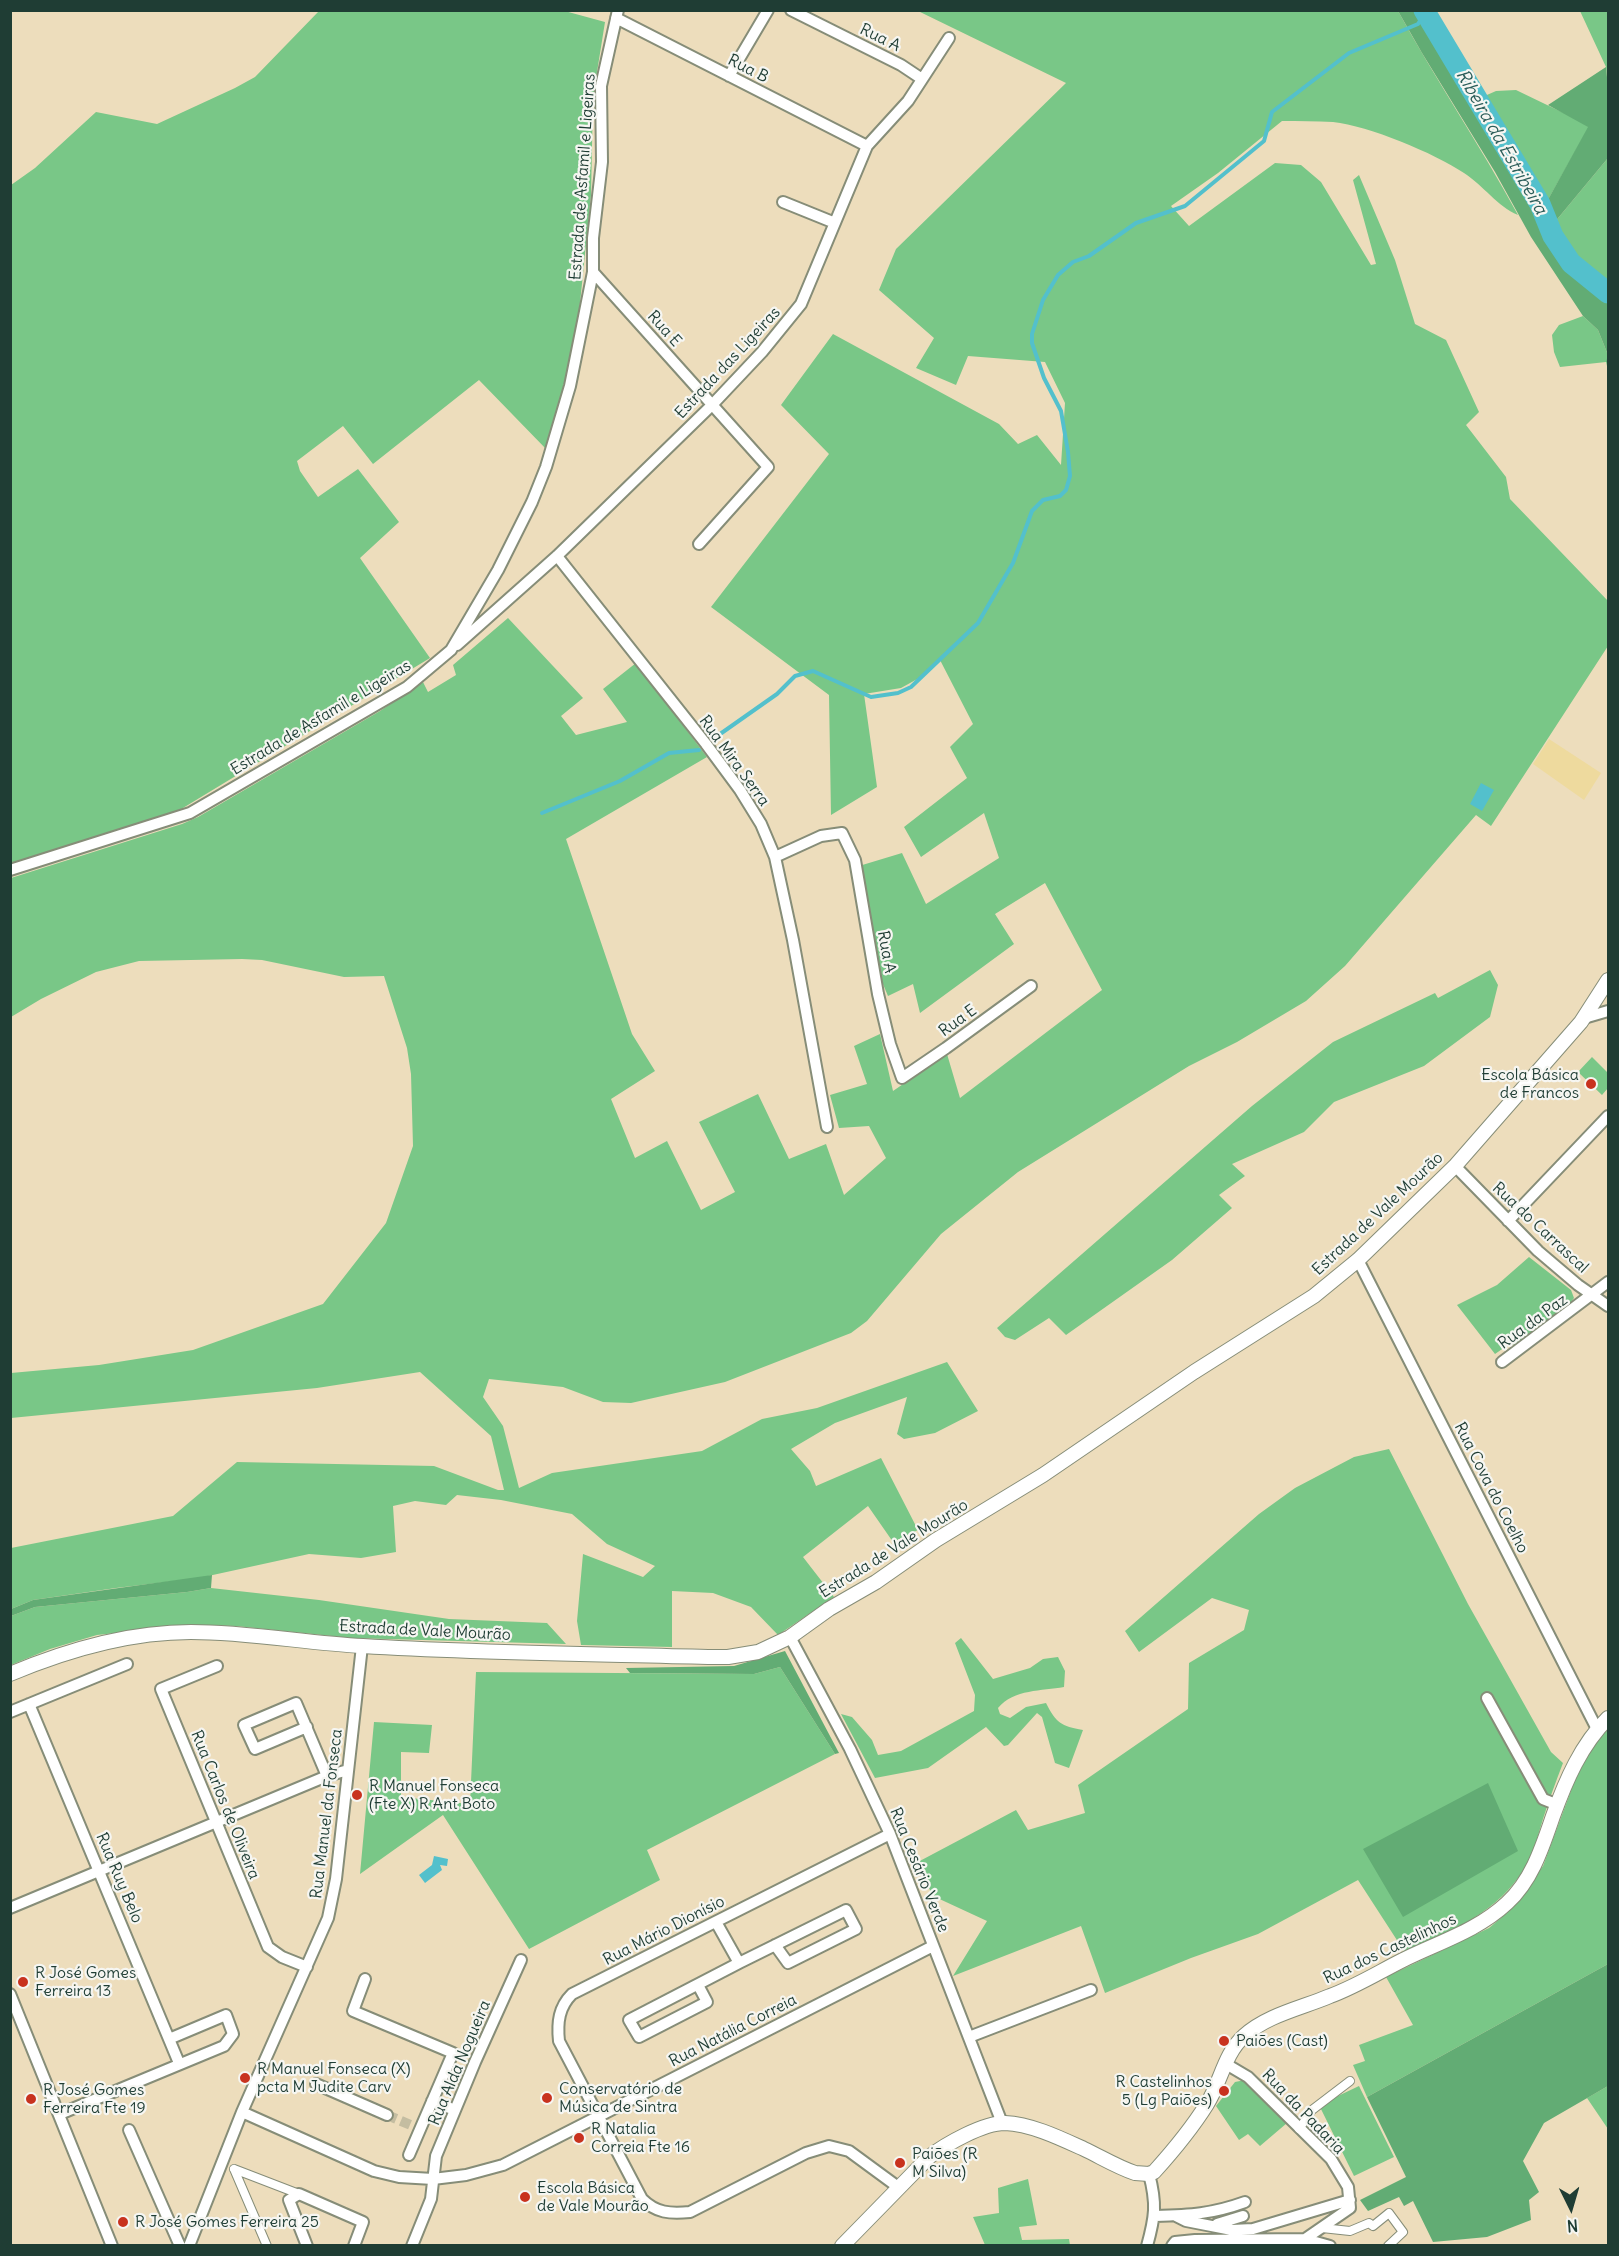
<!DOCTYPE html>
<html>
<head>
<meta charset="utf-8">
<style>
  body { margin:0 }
  #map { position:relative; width:1619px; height:2256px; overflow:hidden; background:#edddbc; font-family:Delius,sans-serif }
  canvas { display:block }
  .frame { position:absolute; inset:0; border:12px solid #1f3d34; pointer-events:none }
  .north { position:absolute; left:1541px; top:2178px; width:60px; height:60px; -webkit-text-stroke:4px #f6f6f2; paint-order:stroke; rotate:175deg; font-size:16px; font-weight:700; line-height:24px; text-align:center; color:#1f3d34 }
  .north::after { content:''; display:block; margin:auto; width:21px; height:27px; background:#1f3d34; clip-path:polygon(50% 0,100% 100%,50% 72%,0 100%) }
</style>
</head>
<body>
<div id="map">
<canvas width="1619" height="2256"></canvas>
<div class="frame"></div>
<div class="north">N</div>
</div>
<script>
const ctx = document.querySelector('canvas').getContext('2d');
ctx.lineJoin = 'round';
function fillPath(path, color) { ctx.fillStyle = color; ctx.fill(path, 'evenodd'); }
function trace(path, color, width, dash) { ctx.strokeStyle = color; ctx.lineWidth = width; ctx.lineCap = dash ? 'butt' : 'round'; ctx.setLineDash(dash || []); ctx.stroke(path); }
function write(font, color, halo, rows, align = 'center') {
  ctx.font = font + ' Delius,sans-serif'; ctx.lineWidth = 4.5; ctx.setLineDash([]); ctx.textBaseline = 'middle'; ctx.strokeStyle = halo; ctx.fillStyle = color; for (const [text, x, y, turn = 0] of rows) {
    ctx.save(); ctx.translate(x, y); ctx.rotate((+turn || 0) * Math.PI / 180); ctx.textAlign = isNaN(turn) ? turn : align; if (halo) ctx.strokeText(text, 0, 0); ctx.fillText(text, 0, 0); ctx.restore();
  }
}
const green = new Path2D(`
  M561,10L605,22L593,97L591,195L579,313L567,372L547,450L479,380L373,464L343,426L297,461L300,471L318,497L358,469L399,522L360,558L430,658L178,811L11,864V185L35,168L96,112L157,124L235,88L255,77L319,11Z
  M918,11H1398C1436,80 1480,145 1518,215C1497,206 1484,186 1464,173C1434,153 1369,126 1333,122C1316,121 1299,121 1282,121L1218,173L1171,206L1189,226L1275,163L1301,165L1321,182L1371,265L1376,264L1353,180L1359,175L1395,260L1415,324L1446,340L1479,412L1466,425L1506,477L1510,499L1608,601V646L1491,826L1476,815L1345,966L1306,1001L1237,1042L1189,1066L1018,1172L941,1234L867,1321L851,1333L725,1382L631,1403L603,1402L563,1387L489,1379L483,1397L503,1426L519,1488L552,1473L702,1451L762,1419L817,1408L947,1362L978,1411L935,1433L904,1439L897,1434L907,1397L835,1423L791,1449L810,1471L816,1486L881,1458L918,1530L893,1542L868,1506L803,1557L834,1597L778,1635L751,1607L713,1593L672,1591V1647L581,1645L577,1621L583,1554L643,1577L655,1566L607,1544L572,1514L501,1500L457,1495L446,1505L415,1501L393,1506L396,1552L361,1558L309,1554L199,1578L116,1588L33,1600L11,1609V1548L173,1516L237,1462L434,1466L498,1490H504L491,1436L420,1372L317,1388L11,1418V1373L99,1365L193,1350L323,1304L386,1223L413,1146L411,1074L407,1048L384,976L344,977L262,960L242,959L139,961L96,972L41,999L11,1017V878L182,824L198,817L380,711L423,682L428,692L456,675L453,665L508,618L583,698L561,716L576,735L627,722L603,689L636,663L707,757L566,839L632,1034L655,1071L611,1099L635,1158L667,1141L701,1210L735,1192L699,1122L758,1094L789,1159L826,1144L844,1195L886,1158L869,1126L839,1128L830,1095L867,1084L854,1046L880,1034L893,1091L947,1054L960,1098L1102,990L1045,883L995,914L1014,944L920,1013L913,984L888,996L877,970L859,866L902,853L926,904L999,858L984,813L921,857L904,827L967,778L950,747L973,724L940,660L921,677L901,688L864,694L877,787L831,815L829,695L711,607L829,454L781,405L833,334L999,424L1018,444L1037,435L1061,465L1065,403L1045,362L968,356L956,385L916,368L934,338L879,290L896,249L1066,83Z
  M1580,11H1608V87L1606,67Z
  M1516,90L1574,118L1589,127L1545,205L1532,180L1480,98L1496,91Z
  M1608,158V291L1572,258L1554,223Z
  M1583,316L1598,330L1608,355V370L1606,362L1560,367L1554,352L1552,335L1559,325Z
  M1490,970L1498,985L1490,1017L1424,1066L1334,1102L1304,1132L1232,1164L1245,1176L1219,1195L1232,1208L1172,1260L1066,1335L1049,1318L1015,1340L1005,1337L997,1328L1252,1106L1333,1042L1435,993L1438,998Z
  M1592,1057L1608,1073V1088L1602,1095L1578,1072Z
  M1529,1257L1571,1290L1574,1298L1571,1302L1520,1344L1508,1345L1495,1354L1457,1305L1497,1285Z
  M1389,1449L1468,1604L1551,1752L1563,1763C1556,1781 1549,1800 1543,1819C1538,1835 1534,1852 1526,1866C1499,1912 1452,1932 1404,1951L1358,1880L1258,1934L1191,1958L1105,1993L1081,1926L953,1976L987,1921L933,1896L916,1863L1016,1810L1028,1830L1085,1813L1078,1785L1188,1709L1189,1663L1244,1630L1249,1610L1212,1598L1139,1652L1125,1631L1259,1514L1295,1488L1354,1457Z
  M211,1588L319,1600L449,1619L547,1623L566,1644L351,1638L236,1626L189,1625L97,1635L50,1649L11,1665V1616L35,1607L187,1592Z
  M961,1638L993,1679L1030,1668L1043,1659L1058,1657L1065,1671L1064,1687C1042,1691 1014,1689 998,1708L1000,1714L1010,1718L1026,1707L1046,1703C1056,1723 1061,1726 1083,1730L1069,1768L1055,1763L1042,1717L1037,1713L1008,1745L1004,1746L986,1727L928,1768L875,1778L841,1714L852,1717L872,1740L878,1755L901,1751L974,1711L975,1695L955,1643Z
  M780,1667L835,1754L647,1850L660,1880L529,1949L443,1815L360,1874L374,1722L432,1725L429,1753L401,1752V1797L470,1804L476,1672L754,1674Z
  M1608,1727V1964L1367,2097L1353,2065L1365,2061L1359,2045L1413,2025L1386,1977L1489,1928L1508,1912L1543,1866L1582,1761Z
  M1245,2080L1287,2123L1260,2146L1248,2134L1239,2140L1216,2106L1235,2082Z
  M1359,2086L1394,2157L1354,2176L1319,2105Z
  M1608,2086V2129L1587,2098Z
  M1028,2179L1037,2225L1019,2227L1022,2240L1069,2239L1070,2245H985L973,2217L999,2213L998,2188Z`);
const forest = new Path2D(`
  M1398,11H1434L1483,103L1532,180L1545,205L1588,127L1548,105L1606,67L1608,87V158L1554,223L1572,258L1608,291V362H1606L1608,355L1598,330L1583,316L1531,237L1495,172L1422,53Z
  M212,1575L211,1588L187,1592L35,1607L11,1616V1609L33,1600Z
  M785,1651L839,1753L835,1754L780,1667L754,1674L630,1673L626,1668L734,1666Z
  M1488,1783L1518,1851L1403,1917L1363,1849Z
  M1608,1964V2086L1544,2123L1523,2161L1539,2192L1529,2200L1531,2220L1487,2237L1433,2242L1413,2201L1404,2206L1399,2197L1368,2211L1360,2200L1406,2177L1367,2097Z`);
const sand = new Path2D(`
  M1549,739L1601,773L1584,800L1533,764Z`);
const water = new Path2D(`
  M1481,783L1494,790L1482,811L1470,804Z
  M434,1856L448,1859L447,1866L440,1865L442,1870L425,1883L419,1875L432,1865Z`);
const stream = new Path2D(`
  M713,739L777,694L795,676L813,671L871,697L898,693L911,687L978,623L1013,563L1032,511L1043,500L1060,496L1066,490L1070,476L1068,452L1061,411L1044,378L1032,343V334L1043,300L1058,275L1073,262L1089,256L1136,223L1185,206L1264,141L1272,112L1349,53L1418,24L1425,13
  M542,813L620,781L669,753L699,750`);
const river = new Path2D(`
  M1424,10L1540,204L1553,236L1571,263L1608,293`);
const minorTunnel = new Path2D(`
  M387,2115L413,2126`);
const pedestrian = new Path2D(`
  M1299,2129L1312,2110L1350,2081
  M234,2169L267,2246
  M234,2169L299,2194
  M1322,2228L1350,2231L1369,2223L1373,2226L1389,2213L1403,2232L1388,2246`);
const minor = new Path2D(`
  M791,10L901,65L922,79
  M616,18L867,146
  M729,76L768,10
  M783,202L835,223
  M593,272L768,467L699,544
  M557,556L706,744L740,790L761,824L775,857L793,940L827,1127
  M457,645L557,556L712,405L762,352L801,304L867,146L908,101L949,38
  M775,857L821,836L842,833L855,860L878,994L890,1044L902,1078L946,1048L1031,986
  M10,870L190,813L407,687L451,650L498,570L532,502L546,467L570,386L593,272V238L602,162L601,86L618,10
  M1584,1018L1608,1011
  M1455,1166L1538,1251L1578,1285L1608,1306
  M1508,1221L1608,1116
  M1358,1260L1597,1729
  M1502,1362L1608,1282
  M790,1637L850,1749L890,1834L1002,2123
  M217,1666L161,1689L268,1947L282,1957L307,1967
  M1487,1698L1543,1799L1558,1805
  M29,1704L179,2063
  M10,1712L127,1664
  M307,1727L255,1749L244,1725L296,1703L327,1776
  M890,1834L572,1994C559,2007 557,2022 559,2041L642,2199C656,2213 670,2214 690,2212L806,2153L829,2146L849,2151L898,2187
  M10,1908L327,1776L348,1770
  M716,1922L739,1963L846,1910L856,1929L788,1963L775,1945
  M365,1979L353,2011L453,2053L409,2155
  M698,1985L707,2002L639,2037L629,2020L739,1963
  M10,1994L112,2246
  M969,2037L1091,1990
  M1226,2064L1248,2077L1331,2159L1348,2187L1350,2208L1305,2239
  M316,2084L387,2115
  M432,2101L455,2110
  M242,2112L374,2171L399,2177L433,2179L466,2175L503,2165L933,1946
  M60,2114L224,2046L233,2034L226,2015L169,2039
  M129,2130L180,2246
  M1155,2216C1190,2215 1212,2214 1245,2202
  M1176,2216L1186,2221L1232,2230L1253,2229L1350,2200
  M1217,2224L1243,2216
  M189,2246L242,2112L328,1918L336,1879L362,1646
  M307,2246L289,2200L299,2194L363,2222L354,2246
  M412,2246L431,2199L436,2156L475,2062L521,1960
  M1147,2246C1155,2217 1157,2204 1149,2174
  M1172,2246L1175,2242L1195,2240L1305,2239L1330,2246`);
const tertiary = new Path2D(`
  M10,1674C67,1650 129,1632 191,1632C249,1632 306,1643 363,1646C478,1653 593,1654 708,1657H728L758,1652L790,1637L829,1609L876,1582L936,1540L1043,1475L1194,1372L1314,1296L1358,1260L1455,1166L1581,1022L1608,980
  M842,2246L929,2157C946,2144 983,2123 1005,2123C1031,2124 1060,2138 1084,2149C1101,2157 1117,2167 1135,2173L1149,2174L1154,2172C1173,2151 1192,2128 1207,2104C1221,2082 1224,2054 1244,2036C1267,2015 1302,2008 1330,1996C1355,1987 1379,1972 1403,1960C1439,1942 1477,1931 1507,1903C1532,1880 1542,1848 1553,1816C1566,1780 1581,1745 1608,1718`);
const markers = [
  [1591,1084,6,"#c8321e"],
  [357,1795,6,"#c8321e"],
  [23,1982,6,"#c8321e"],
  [1224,2041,6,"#c8321e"],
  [245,2078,6,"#c8321e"],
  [1224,2091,6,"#c8321e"],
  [547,2098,6,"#c8321e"],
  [31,2099,6,"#c8321e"],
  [579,2138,6,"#c8321e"],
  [900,2163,6,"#c8321e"],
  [525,2197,6,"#c8321e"],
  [123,2222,6,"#c8321e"]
];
const streetNames = [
  ["Rua A",880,38,26],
  ["Rua B",748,69,27],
  ["Estrada de Asfamil e Ligeiras",583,177,-86],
  ["Rua E",664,329,48],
  ["Estrada das Ligeiras",728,363,-47],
  ["Estrada de Asfamil e Ligeiras",321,718,-31],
  ["Rua Mira Serra",734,761,54],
  ["Rua A",886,952,80],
  ["Rua E",958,1021,-36],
  ["Estrada de Vale Mourão",1378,1214,-43],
  ["Rua do Carrascal",1540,1228,43],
  ["Rua da Paz",1533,1322,-36],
  ["Rua Cova do Coelho",1491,1488,63],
  ["Estrada de Vale Mourão",894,1549,-32],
  ["Estrada de Vale Mourão",425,1631,3],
  ["Rua Carlos de Oliveira",225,1805,68],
  ["Rua Manuel da Fonseca",327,1814,-83],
  ["Rua Cesário Verde",919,1870,68],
  ["Rua Ruy Belo",119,1878,67],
  ["Rua Mário Dionísio",664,1931,-27],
  ["Rua dos Castelinhos",1390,1949,-25],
  ["Rua Natália Correia",733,2031,-27],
  ["Rua Alda Nogueira",460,2063,-67],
  ["Rua da Padaria",1303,2112,46]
];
const poiNames = [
  ["Escola Básica",1579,1075,"right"],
  ["de Francos",1579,1093,"right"],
  ["R Manuel Fonseca",369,1786],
  ["(Fte X) R Ant Boto",369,1804],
  ["R José Gomes",35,1973],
  ["Ferreira 13",35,1991],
  ["Paiões (Cast)",1236,2041],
  ["R Manuel Fonseca (X)",257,2069],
  ["pcta M Judite Carv",257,2087],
  ["R Castelinhos",1212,2082,"right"],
  ["5 (Lg Paiões)",1212,2100,"right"],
  ["Conservatório de",559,2089],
  ["Música de Sintra",559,2107],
  ["R José Gomes",43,2090],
  ["Ferreira Fte 19",43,2108],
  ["R Natalia",591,2129],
  ["Correia Fte 16",591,2147],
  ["Paiões (R",912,2154],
  ["M Silva)",912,2172],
  ["Escola Básica",537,2188],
  ["de Vale Mourão",537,2206],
  ["R José Gomes Ferreira 25",135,2222]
];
const waterNames = [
  ["Ribeira da Estribeira",1501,142,60]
];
fillPath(green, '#79c787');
fillPath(forest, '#62ac74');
fillPath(sand, '#eeda9e');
fillPath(water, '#53c0cc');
trace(stream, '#53c0cc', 4);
trace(river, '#53c0cc', 21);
trace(minorTunnel, '#c4bda1', 10, [10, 5]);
trace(pedestrian, '#868d78', 10);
trace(minor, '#868d78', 14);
trace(tertiary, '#868d78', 16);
trace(pedestrian, '#fff', 8);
trace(minor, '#fff', 10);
trace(tertiary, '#fff', 14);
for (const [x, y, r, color] of markers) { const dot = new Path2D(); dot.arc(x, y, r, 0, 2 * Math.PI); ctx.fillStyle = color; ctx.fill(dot); trace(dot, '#f6f6f2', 2); }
write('16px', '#1f3d34', '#f6f6f2', streetNames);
write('16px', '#1f3d34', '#f6f6f2', poiNames, 'left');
write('italic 18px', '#2c5e5a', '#f6f6f2', waterNames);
</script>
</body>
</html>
